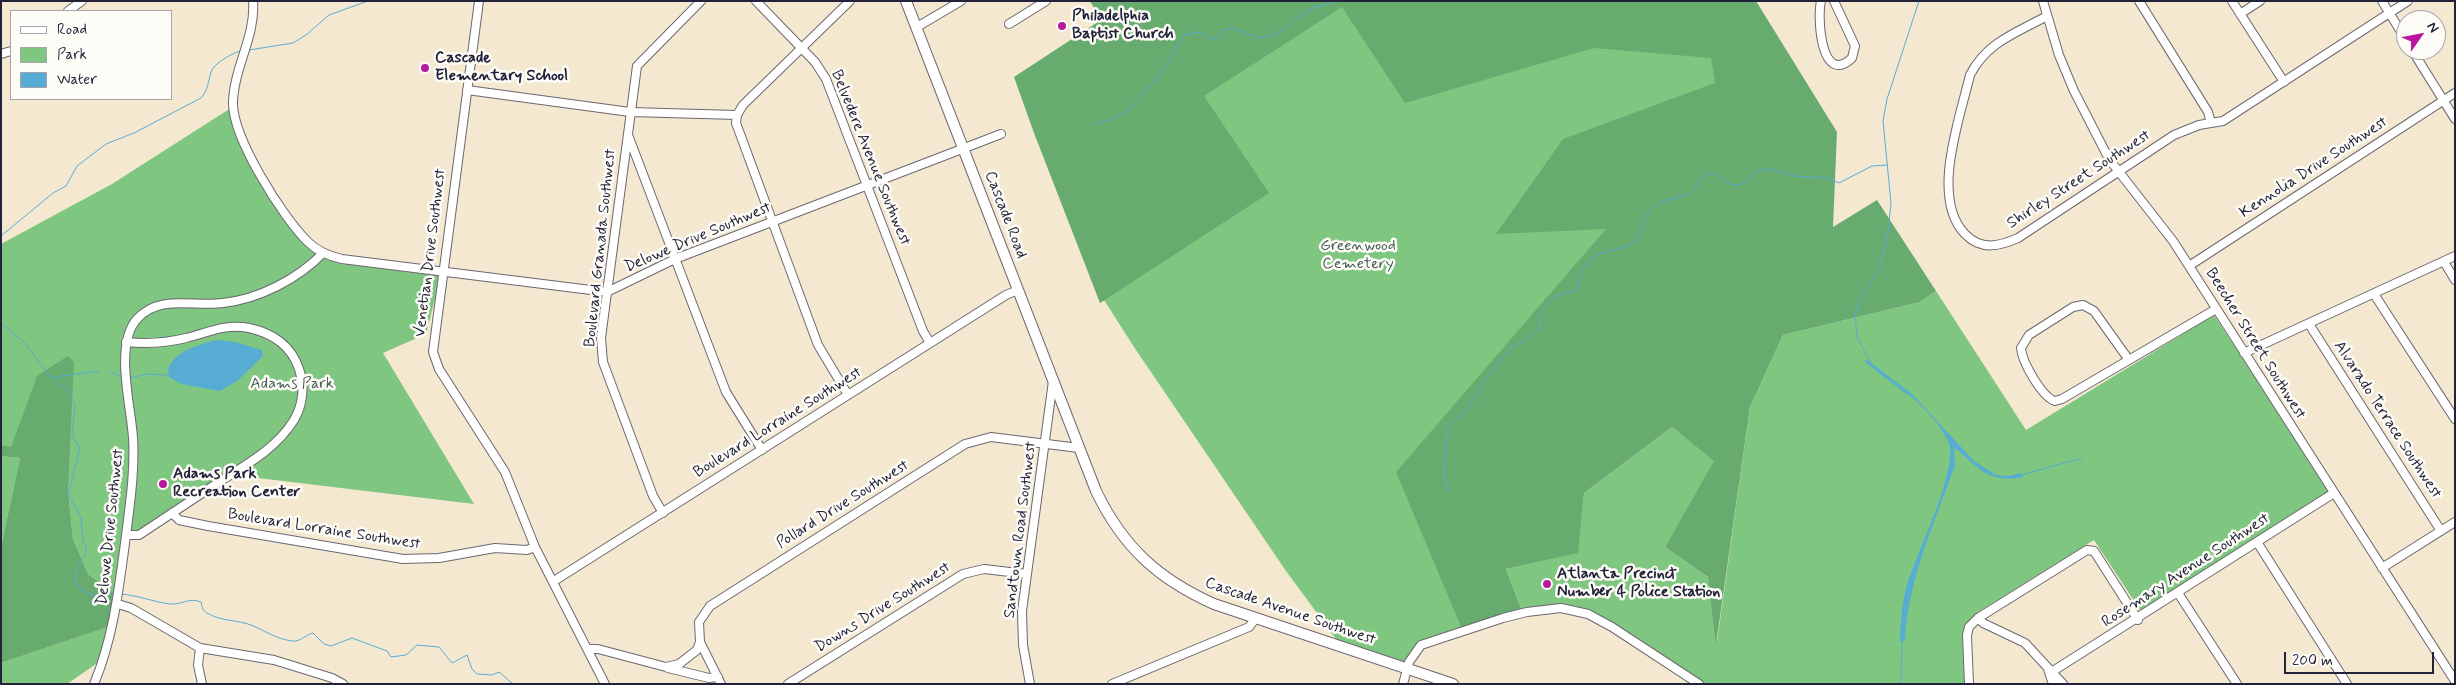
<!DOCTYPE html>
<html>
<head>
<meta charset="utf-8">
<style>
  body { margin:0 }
  #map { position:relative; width:2456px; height:685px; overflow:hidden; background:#f5e8d1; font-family:Mynerve,sans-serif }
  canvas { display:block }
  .frame { position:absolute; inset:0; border:2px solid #22223b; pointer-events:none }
  .legend { position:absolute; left:10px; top:10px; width:162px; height:90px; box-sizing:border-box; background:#fdfcf7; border:1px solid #a5a5ac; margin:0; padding:6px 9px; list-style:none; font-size:15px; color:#22223b }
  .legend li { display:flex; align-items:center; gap:10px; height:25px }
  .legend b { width:25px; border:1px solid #a5a5ac }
  .north { position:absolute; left:2396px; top:10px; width:50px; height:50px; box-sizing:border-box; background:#fdfcf7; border:1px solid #a5a5ac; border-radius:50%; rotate:57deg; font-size:14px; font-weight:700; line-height:20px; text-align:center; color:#22223b }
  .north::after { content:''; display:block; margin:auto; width:18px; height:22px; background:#b5179e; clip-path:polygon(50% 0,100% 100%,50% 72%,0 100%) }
  .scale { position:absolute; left:2284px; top:652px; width:150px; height:22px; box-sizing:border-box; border:2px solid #22223b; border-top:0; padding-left:6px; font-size:15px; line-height:18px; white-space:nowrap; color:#22223b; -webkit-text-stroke:4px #fdfcf7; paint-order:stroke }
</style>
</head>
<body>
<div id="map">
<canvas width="2456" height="685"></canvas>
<div class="frame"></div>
<ul class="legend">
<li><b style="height:6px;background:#fff"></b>Road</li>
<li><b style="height:14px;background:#7fc681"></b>Park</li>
<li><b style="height:14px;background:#57acd3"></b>Water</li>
</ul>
<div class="north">N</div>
<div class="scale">200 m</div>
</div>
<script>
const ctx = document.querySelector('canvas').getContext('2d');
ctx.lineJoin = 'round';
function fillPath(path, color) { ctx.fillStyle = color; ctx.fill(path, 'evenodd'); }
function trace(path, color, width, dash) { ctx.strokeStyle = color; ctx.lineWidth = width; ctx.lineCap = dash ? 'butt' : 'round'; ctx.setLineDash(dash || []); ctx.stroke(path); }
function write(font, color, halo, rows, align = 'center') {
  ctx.font = font + ' Mynerve,sans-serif'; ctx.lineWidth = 5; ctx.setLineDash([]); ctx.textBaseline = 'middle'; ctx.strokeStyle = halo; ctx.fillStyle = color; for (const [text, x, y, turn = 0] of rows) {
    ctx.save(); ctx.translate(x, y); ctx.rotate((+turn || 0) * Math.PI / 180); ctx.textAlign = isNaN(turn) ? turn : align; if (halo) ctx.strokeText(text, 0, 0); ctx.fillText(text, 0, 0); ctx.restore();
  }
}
const green = new Path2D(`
  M1319,1H1734L1781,85L1621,206L1481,625L1421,645L1407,669L1342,647L1286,571L1134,347L1090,278L1177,93Z
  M234,106L235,130L247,154L307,240L324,255L441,275L426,334L383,353L474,504L233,475L142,533L127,537L120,597L88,574L73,539L68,489L10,448L1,445V244L112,184Z
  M1936,291L2026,430L2214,315L2331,493L2142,613L2094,540L1978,612L1966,637L1969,684H1698L1595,618L1559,608L1521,609L1506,569L1577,553L1584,493L1672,427L1715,461L1665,547L1708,577L1717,642L1750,407L1783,335L1920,302Z
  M1,456L20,458L1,547Z
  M108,627L112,641L109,655L67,684H1V663Z`);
const forest = new Path2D(`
  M1090,1H1756L1837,132L1833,227L1877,200L1936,291L1920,302L1783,335L1750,407L1716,645L1708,577L1665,547L1714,461L1672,427L1584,493L1578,553L1506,569L1521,609L1462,629L1396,472L1606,229L1496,234L1563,139L1715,83L1711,58L1594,48L1405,103L1342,7L1204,96L1269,193L1100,303L1034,133L1014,77L1101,20Z
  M68,356L74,362L68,489L73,539L88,574L120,597L108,627L1,663V547L20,458L1,456V445L11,447L37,376Z`);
const water = new Path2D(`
  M218,340L235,342L262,350L263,356L237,381L220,391L181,384L169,377L168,369C176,350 200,344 218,340Z
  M1867,360L1912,394L1974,461L1996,475L2008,476L2021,473L2023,477C1988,484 1978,467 1954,447L1955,465C1935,522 1908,579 1905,640L1900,642C1901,624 1901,607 1906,589C1914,557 1961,467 1948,441C1932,407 1894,384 1865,362Z`);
const stream = new Path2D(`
  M249,50L293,43L306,35L329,15L368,1
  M1096,124L1114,119L1132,107L1166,67L1176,47L1185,35L1199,32L1212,39L1219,37L1223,30C1247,25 1248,41 1267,37C1282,34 1291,21 1303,13C1313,7 1325,5 1336,1
  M1,236L53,193L66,186L77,166L106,144L134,133L201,98C208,90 208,82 211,72C214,63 231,54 240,51
  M1,323L25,343L47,373L70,392L75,406L72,436L80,448L69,491L70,498L81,518L83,540L86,547V554L77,566L75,581L78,587L91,595L113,594
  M1872,365L1857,337L1855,315L1859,301L1879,269L1888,233L1891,203L1883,121L1887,99L1919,1
  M1876,370L1906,394
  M111,372L123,377
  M54,377L99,371
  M129,378L148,374L168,375
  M2021,475L2082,458
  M1451,492L1448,491L1444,474L1447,429L1468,408L1483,382L1511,347L1525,341L1536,331L1540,325L1539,317C1544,307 1550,298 1562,294C1565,293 1570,293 1573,291C1583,285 1579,272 1586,264C1596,251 1616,251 1630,245C1642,239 1642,217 1653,207C1665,197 1677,200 1689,194C1698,190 1697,176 1710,174C1721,172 1725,186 1736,185C1748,185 1751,172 1762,170C1774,167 1783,174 1795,176C1810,179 1824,174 1839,183L1872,166L1887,165
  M120,594C138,595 153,602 170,604C182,605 189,597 201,602C202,607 203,612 209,614C221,621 238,620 251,625C265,631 277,639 292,641C301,642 305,635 313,633L324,644L331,646L352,638L387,651L391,657L406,655L417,645L439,647L452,663L467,655L472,669L477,674L492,675L499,672L513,684
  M1901,684L1902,640`);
const minor = new Path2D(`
  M253,1C256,36 234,67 233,102C232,137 283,218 308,242C317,251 329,256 342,259L607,292L675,259L1001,134
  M479,1L433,352L439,369L505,472L535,547L605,684
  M756,1L815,62L826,79L923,331L930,343
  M1821,1C1817,18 1821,87 1852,58L1855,46L1834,1
  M2043,1L2059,55L2074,91L2109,159L2173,241L2455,681
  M2139,1L2208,112L2211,123
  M2232,1L2284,82
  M2382,1L2406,40
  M68,11L82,1
  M2240,14L2260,1
  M2047,16C2016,33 1987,42 1970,75C1960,118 1930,198 1965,234C1981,251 2000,246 2018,238L2174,135L2199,125L2223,121L2408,1
  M1009,24L1046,1
  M917,27L961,1
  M2412,50L2455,119
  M1,54L11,51
  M467,90L630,112L737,115
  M628,135L726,392L762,450
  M2444,262L2455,280
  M2189,266L2455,93
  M2374,294L2455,419
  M2309,324L2441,531
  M126,342C146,344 166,343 186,338C207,333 226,323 249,328C272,333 291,345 299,369C305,386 303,405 294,420C277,448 246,465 219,482C192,500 166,517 139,535H126
  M2244,353L2455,256
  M2129,360L2094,311L2083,305L2073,307L2029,335L2021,348C2022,362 2042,397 2055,401L2062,399L2216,309
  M848,395L818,345L736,123L737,115L743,105L850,1
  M172,513L179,520L208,526L403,559L439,558L495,548L527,550L535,547
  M663,513L653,496L603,362L601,338L637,66L701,1
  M2257,542L2347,684
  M2382,568L2455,522
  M554,581L1006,295L1018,290
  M2178,593L2237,684
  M118,604L131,608L200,648L274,660L332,678L343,684
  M1978,618L1983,623L2025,643L2063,684
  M700,642L721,684
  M200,648L198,665L202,684
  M588,649H598L666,667L679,664L697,650L700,642L699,622L710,606L965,444L991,437L1079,448
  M668,668L709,678L718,677
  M2048,669L2053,684
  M2053,671L2334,493
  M94,684C114,636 119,587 126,536C130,503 135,471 133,438C131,405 114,345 137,319C160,294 193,307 223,303C259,299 298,279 323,253
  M788,684L963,574L984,569L1027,574
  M1030,684L1023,645L1022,611L1053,381
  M1112,684L1249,627L1256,618
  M1403,684L1409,662L1421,645L1503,618L1527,612L1561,608L1588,614L1612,627L1699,684
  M1969,684L1967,635L1969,627L1978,618L2087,550L2094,551L2138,620`);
const major = new Path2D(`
  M906,1L1096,491C1123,547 1158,579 1214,604L1453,684`);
const markers = [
  [1062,26,5,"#b5179e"],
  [425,68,5,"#b5179e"],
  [163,484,5,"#b5179e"],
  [1547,584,5,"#b5179e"]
];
const poiNames = [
  ["Philadelphia",1072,17],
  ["Baptist Church",1072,35],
  ["Cascade",435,59],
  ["Elementary School",435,77],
  ["Adams Park",173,475],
  ["Recreation Center",173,493],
  ["Atlanta Precinct",1557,575],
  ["Number 4 Police Station",1557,593]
];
const streetNames = [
  ["Belvedere Avenue Southwest",870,158,68],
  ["Kennolia Drive Southwest",2314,168,-33],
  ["Shirley Street Southwest",2079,180,-33],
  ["Cascade Road",1005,215,69],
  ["Delowe Drive Southwest",698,238,-23],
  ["Boulevard Granada Southwest",601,248,-84],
  ["Venetian Drive Southwest",431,253,-83],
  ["Beecher Street Southwest",2255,344,58],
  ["Alvarado Terrace Southwest",2387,420,57],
  ["Boulevard Lorraine Southwest",778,423,-32],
  ["Pollard Drive Southwest",843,505,-32],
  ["Delowe Drive Southwest",111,527,-84],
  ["Boulevard Lorraine Southwest",324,530,9],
  ["Sandtown Road Southwest",1021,530,-83],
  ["Rosemary Avenue Southwest",2186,571,-33],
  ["Downs Drive Southwest",883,608,-32],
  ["Cascade Avenue Southwest",1290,612,19]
];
const parkNames = [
  ["Greenwood",1358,247],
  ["Cemetery",1358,265],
  ["Adams Park",292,385]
];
fillPath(green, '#7fc681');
fillPath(forest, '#67ab6f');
fillPath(water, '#57acd3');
trace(stream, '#57acd3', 1);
trace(minor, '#6c6770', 10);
trace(major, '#6c6770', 12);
trace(minor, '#fff', 8);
trace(major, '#fff', 10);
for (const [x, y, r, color] of markers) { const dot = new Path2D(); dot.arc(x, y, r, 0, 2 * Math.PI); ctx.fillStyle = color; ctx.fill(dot); trace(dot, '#fdfcf7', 2); }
write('bold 16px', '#22223b', '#fdfcf7', poiNames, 'left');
write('16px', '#22223b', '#fdfcf7', streetNames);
write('16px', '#435b54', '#fdfcf7', parkNames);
</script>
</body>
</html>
